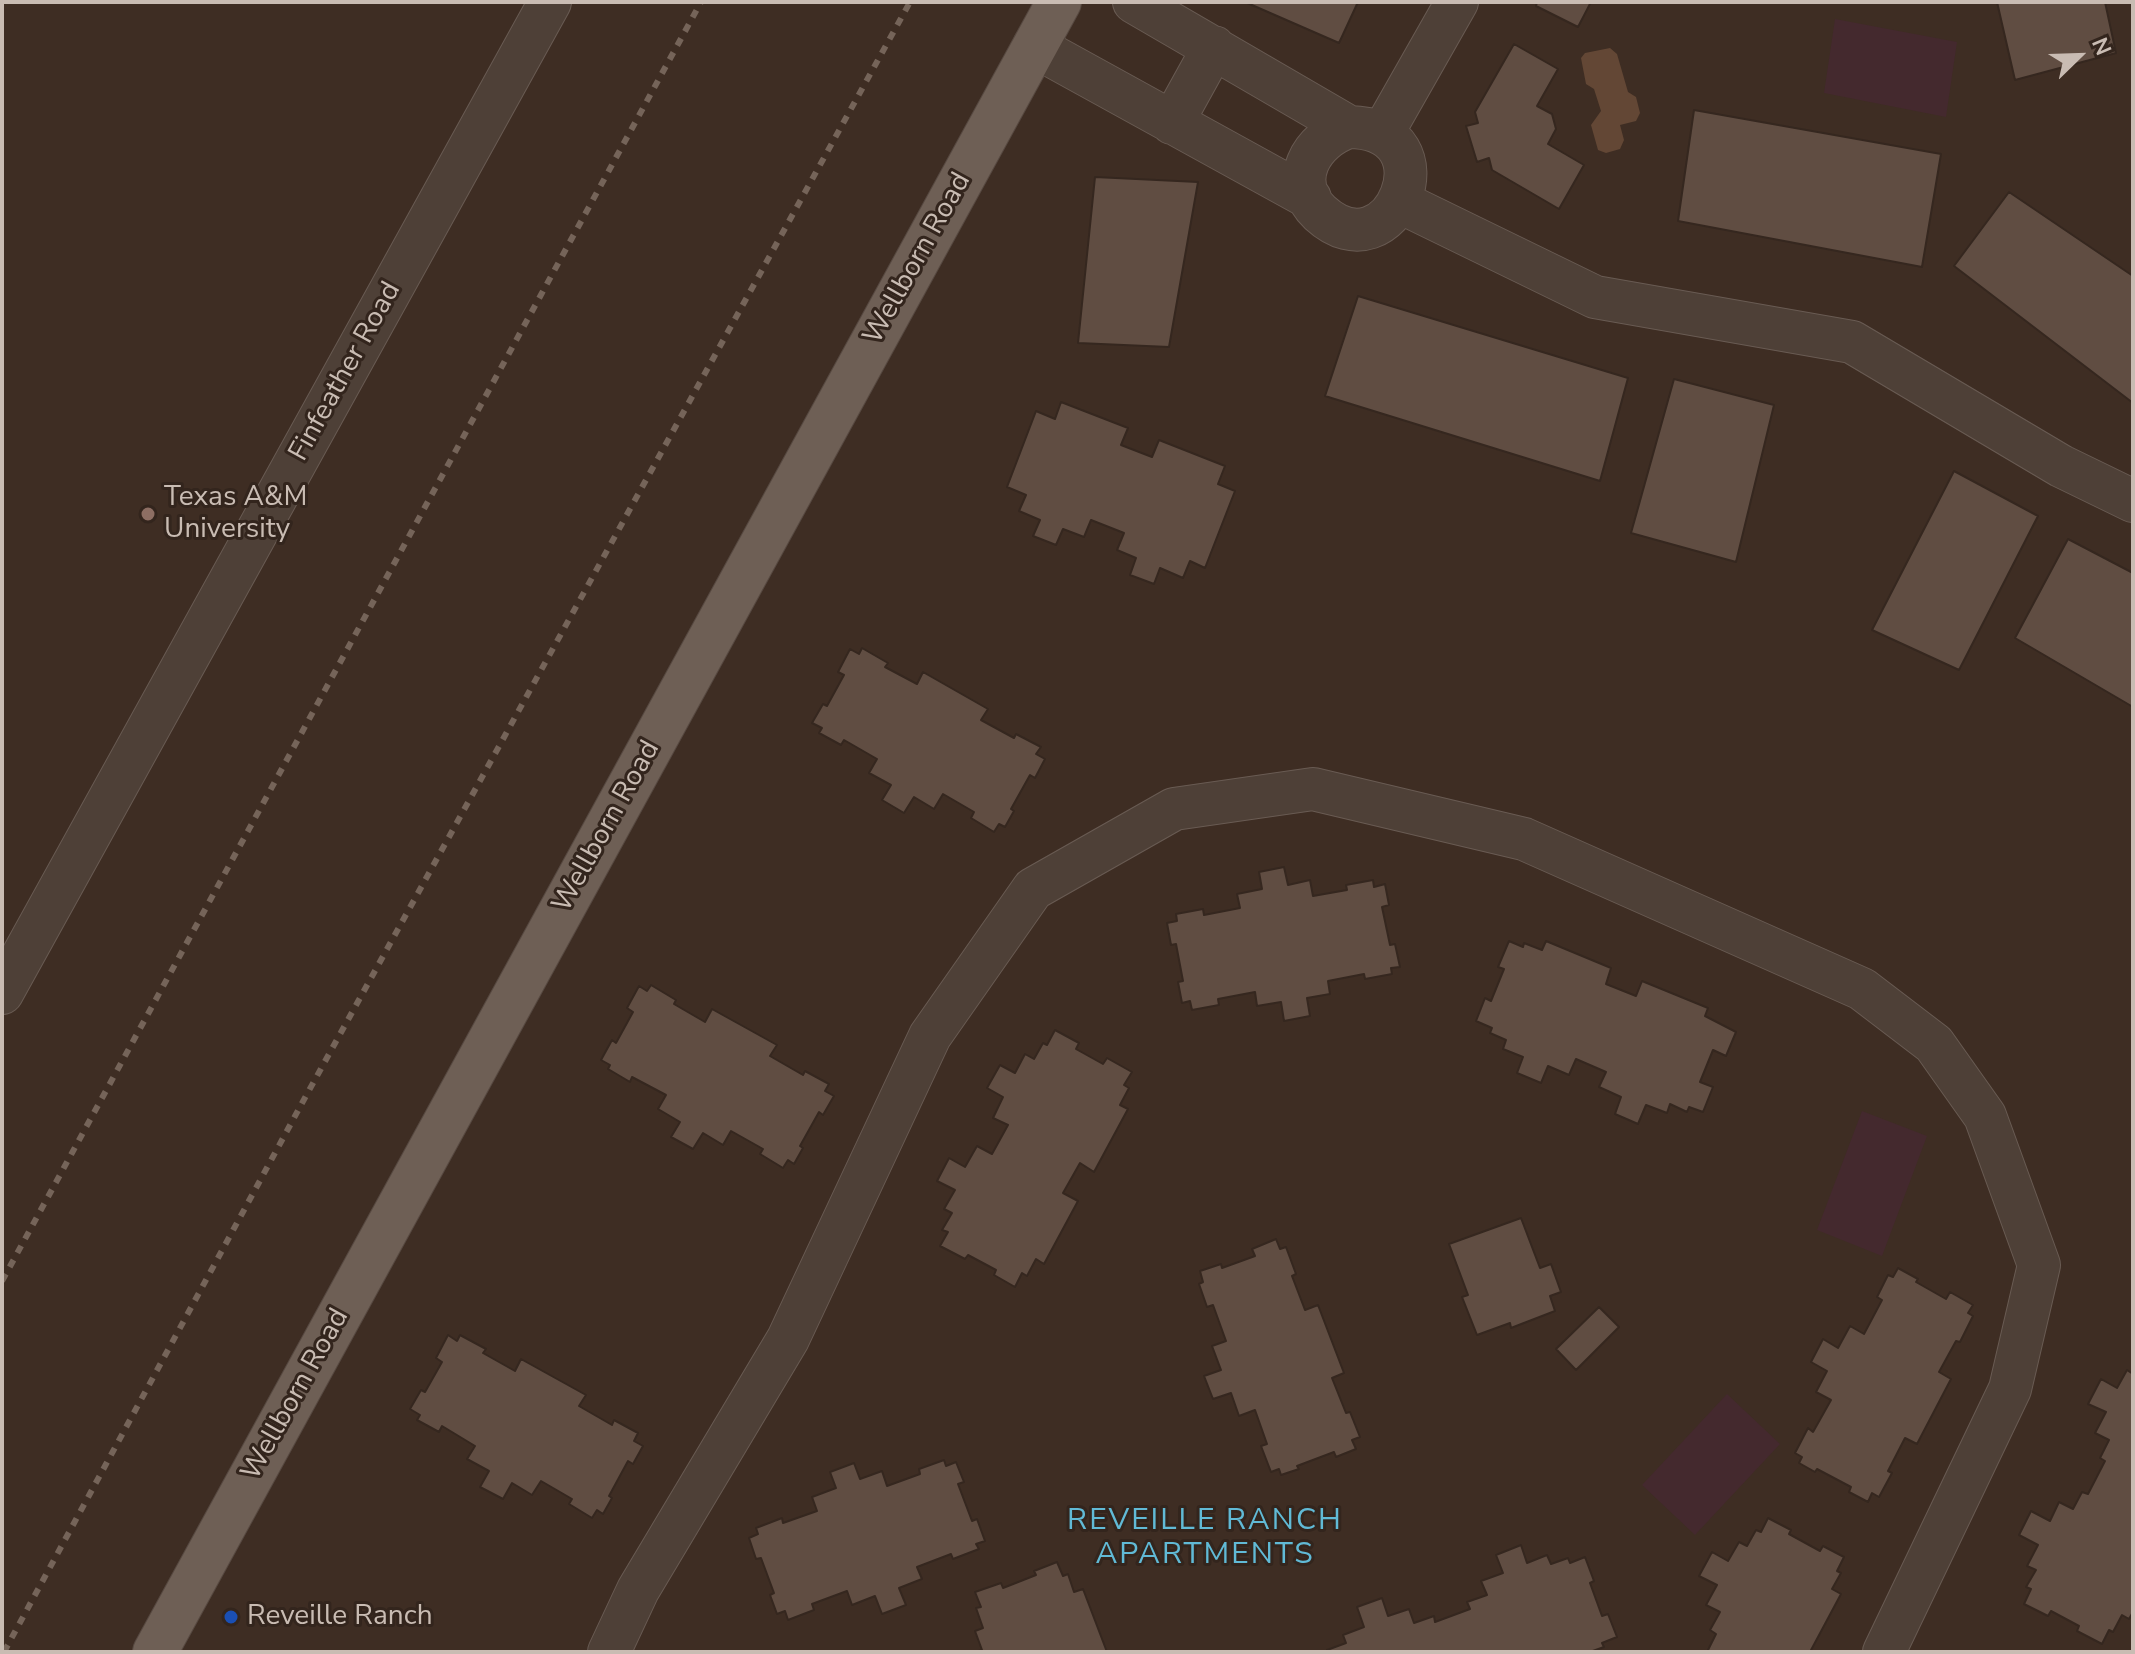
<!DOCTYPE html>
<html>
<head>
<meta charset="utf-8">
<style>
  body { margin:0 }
  #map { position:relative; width:2135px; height:1654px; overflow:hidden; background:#3e2d23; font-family:"Nunito Sans",sans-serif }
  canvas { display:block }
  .frame { position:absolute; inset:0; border:4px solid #c9bcb3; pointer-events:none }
  .north { position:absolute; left:2039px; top:16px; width:80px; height:80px; -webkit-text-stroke:6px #33251d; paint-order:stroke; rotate:67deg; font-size:22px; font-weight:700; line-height:32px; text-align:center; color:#c9bcb3 }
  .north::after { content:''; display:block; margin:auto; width:28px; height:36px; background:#c9bcb3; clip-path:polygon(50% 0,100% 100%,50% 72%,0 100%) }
</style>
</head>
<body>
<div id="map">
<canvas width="2135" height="1654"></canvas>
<div class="frame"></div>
<div class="north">N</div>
</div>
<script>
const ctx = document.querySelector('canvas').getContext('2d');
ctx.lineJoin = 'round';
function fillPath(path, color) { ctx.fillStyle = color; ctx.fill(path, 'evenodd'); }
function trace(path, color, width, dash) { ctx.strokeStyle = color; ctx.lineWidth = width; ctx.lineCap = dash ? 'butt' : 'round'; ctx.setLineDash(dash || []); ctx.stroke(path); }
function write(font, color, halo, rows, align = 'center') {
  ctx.font = font + ' "Nunito Sans",sans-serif'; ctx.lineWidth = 6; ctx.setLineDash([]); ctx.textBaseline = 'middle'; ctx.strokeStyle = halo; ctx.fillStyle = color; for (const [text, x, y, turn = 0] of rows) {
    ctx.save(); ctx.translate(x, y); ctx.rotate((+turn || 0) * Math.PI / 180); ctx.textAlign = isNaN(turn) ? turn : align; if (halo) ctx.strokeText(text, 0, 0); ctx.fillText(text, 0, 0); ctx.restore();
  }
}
const green = new Path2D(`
  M1835,19L1957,42L1946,117L1824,93Z
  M1862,1111L1927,1136L1882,1256L1817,1230Z
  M1727,1394L1780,1444L1695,1535L1642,1485Z`);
const water = new Path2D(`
  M1610,48L1617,54L1628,92L1636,97L1640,113L1636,121L1620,125L1624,140L1620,149L1606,153L1598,150L1591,125L1601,111L1594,89L1586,84L1581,58L1585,53Z`);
const building = new Path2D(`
  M1245,2H1358L1339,43Z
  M1537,2H1591L1578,27L1536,6Z
  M1997,2H2105L2116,53L2015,80Z
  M1514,44L1558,69L1537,106L1552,114L1556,129L1548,144L1584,165L1559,209L1492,170L1489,158L1477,162L1466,126L1478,123L1475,112Z
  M1694,110L1941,154L1922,267L1678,221Z
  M1095,177L1198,182L1169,347L1078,343Z
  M2009,192L2133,276V403L1954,266Z
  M1358,296L1628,378L1600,481L1325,396Z
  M1674,379L1774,405L1736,562L1631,533Z
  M1061,402L1128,428L1121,445L1152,457L1159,440L1225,466L1218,484L1235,491L1205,568L1190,561L1183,578L1160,568L1154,584L1130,575L1136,558L1117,550L1124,533L1091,520L1084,537L1063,529L1056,545L1033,536L1040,520L1019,511L1026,495L1007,487L1036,411L1055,419Z
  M1954,471L2038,516L1959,670L1872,630Z
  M2068,539L2133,573V707L2015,638Z
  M862,648L888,663L885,667L917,684L923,672L988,709L981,720L1014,738L1016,734L1041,747L1036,754L1045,759L1035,778L1030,775L1011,809L1014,811L1005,827L999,824L994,832L971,818L974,812L943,794L934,809L914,797L904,813L882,800L891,785L869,773L877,759L844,740L841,745L819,733L822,728L812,723L823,704L827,706L844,675L838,672L850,649L859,654Z
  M1284,867L1288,885L1310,880L1313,896L1347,890L1346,885L1373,880L1374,887L1385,884L1389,905L1382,907L1390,945L1395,944L1400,967L1391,968L1392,974L1365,979L1364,974L1328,981L1330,994L1307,998L1310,1016L1284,1021L1281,1002L1257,1006L1255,992L1218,999L1219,1005L1192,1010L1190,1001L1182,1003L1178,982L1183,981L1176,944L1171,945L1167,923L1177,921L1176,914L1203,909L1204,915L1240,908L1237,894L1262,889L1259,872Z
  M1509,941L1523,947L1524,943L1542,950L1546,941L1611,968L1606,984L1636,996L1642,981L1708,1008L1705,1016L1736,1032L1726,1056L1713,1050L1700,1082L1713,1087L1703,1112L1689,1107L1687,1112L1670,1104L1667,1113L1646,1105L1638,1124L1615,1114L1621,1097L1599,1087L1606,1072L1576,1059L1569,1075L1548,1066L1541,1083L1517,1073L1523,1057L1503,1049L1506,1040L1490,1033L1492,1028L1476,1021L1485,998L1491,1001L1504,969L1498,967Z
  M651,985L676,1000L674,1004L705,1022L712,1009L777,1045L770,1056L803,1075L805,1071L829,1084L825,1091L834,1096L823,1115L819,1112L800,1146L803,1148L794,1164L788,1160L783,1168L760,1154L763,1149L731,1131L723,1145L703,1133L693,1149L671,1137L680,1122L658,1109L666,1095L632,1077L630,1082L608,1069L610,1065L601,1060L612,1040L616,1043L633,1012L627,1008L639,986L647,991Z
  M1055,1030L1079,1043L1076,1049L1103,1064L1107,1058L1132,1072L1124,1085L1129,1088L1120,1105L1128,1109L1094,1172L1080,1163L1063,1193L1078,1201L1044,1264L1036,1259L1027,1276L1022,1273L1015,1287L994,1275L996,1270L968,1255L965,1259L940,1246L948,1232L942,1230L952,1213L944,1209L955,1190L937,1181L949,1158L965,1167L977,1146L992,1154L1008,1125L993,1118L1003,1097L987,1088L1000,1065L1015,1073L1025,1054L1034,1059L1043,1043L1047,1045Z
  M1521,1218L1540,1268L1551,1264L1561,1292L1550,1296L1555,1311L1511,1328L1510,1323L1477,1335L1462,1297L1468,1295L1449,1244Z
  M1276,1239L1280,1249L1286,1247L1296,1274L1292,1276L1305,1310L1318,1305L1344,1373L1332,1378L1346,1413L1350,1412L1360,1437L1352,1440L1356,1449L1336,1457L1334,1452L1297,1466L1299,1469L1281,1475L1279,1469L1271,1472L1261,1446L1267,1444L1255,1410L1239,1416L1231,1393L1213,1399L1204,1376L1221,1370L1212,1346L1226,1341L1213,1305L1207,1307L1199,1284L1203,1282L1200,1271L1221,1264L1222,1268L1255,1256L1252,1249Z
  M1898,1268L1918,1279L1916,1282L1946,1299L1950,1292L1973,1305L1968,1313L1973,1316L1960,1342L1956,1341L1939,1372L1951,1379L1917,1444L1905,1438L1888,1471L1892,1473L1879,1497L1872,1493L1868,1502L1849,1492L1851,1487L1817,1469L1815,1472L1799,1463L1802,1457L1795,1453L1808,1428L1813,1432L1831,1400L1816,1392L1827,1371L1811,1362L1823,1339L1838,1348L1850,1326L1864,1334L1882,1300L1877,1297L1888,1275L1893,1277Z
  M1599,1307L1619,1327L1576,1370L1556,1349Z
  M448,1335L457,1341L460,1335L486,1349L483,1353L515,1371L521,1359L586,1395L579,1406L612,1425L614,1420L638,1433L634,1441L643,1446L633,1464L628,1461L609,1496L612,1498L603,1514L597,1510L592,1518L569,1504L572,1499L541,1481L532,1495L512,1483L503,1499L480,1487L489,1471L467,1459L475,1446L442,1426L439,1432L417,1420L420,1415L410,1409L421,1390L425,1392L442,1362L436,1358Z
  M2127,1370L2133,1374V1612L2129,1619L2122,1615L2113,1632L2109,1630L2102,1644L2077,1631L2079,1626L2051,1611L2048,1616L2024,1604L2031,1589L2026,1587L2036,1570L2027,1566L2038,1545L2019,1535L2031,1511L2050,1521L2059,1502L2073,1509L2082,1492L2088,1494L2105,1461L2100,1458L2109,1440L2095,1433L2106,1412L2088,1404L2101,1379L2117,1388Z
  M944,1460L946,1466L956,1462L964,1482L958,1484L972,1521L977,1519L985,1541L976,1544L979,1549L953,1559L951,1554L917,1567L922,1579L899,1588L906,1605L882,1614L875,1596L852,1605L847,1591L812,1604L814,1610L788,1620L785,1611L777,1614L770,1595L774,1593L761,1558L756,1559L749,1538L758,1534L756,1528L782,1518L783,1523L817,1511L812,1497L836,1488L830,1472L854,1463L860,1479L882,1471L887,1486L920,1474L919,1469Z
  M1768,1518L1791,1530L1789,1534L1820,1551L1823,1546L1844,1557L1837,1571L1841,1573L1832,1589L1841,1594L1810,1652H1707L1716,1634L1710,1630L1720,1612L1706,1605L1717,1585L1699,1576L1712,1552L1728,1561L1739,1542L1747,1546L1756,1530L1761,1532Z
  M1521,1545L1527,1563L1547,1555L1551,1564L1568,1558L1570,1563L1585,1557L1594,1581L1590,1583L1602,1616L1608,1614L1617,1637L1602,1643L1604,1647L1590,1652H1328L1327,1650L1346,1643L1343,1635L1364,1627L1357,1607L1382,1598L1388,1616L1409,1609L1414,1623L1434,1616L1435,1622L1470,1609L1467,1602L1487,1595L1481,1581L1503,1573L1496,1555Z
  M1057,1562L1063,1576L1068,1574L1074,1592L1083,1589L1107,1652H975L982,1650L975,1631L983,1628L976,1608L981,1607L975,1592L1001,1583L1003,1588L1036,1575L1034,1571Z`);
const minor = new Path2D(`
  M1134,2L1349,127C1455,128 1392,279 1320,213C1287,182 1311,139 1349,127
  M1034,46L1310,198
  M1172,123L1214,47
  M1382,134L1457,2
  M1400,202L1595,297L1852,342L2061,466L2133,501
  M2,993L550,2
  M609,1652L638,1590L788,1339L930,1036L1033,889L1174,809L1313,789L1524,839L1862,989L1934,1044L1985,1116L2039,1265L2010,1389L1884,1652`);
const major = new Path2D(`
  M155,1652L1059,2`);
const rail = new Path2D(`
  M2,1281L701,2
  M4,1652L307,1094L910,2`);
const markers = [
  [148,514,8,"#8d6e63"],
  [231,1617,8,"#1a4fb4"]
];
const streetNames = [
  ["Wellborn Road",918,259,-61],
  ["Finfeather Road",346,372,-61],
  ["Wellborn Road",607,827,-61],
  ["Wellborn Road",296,1395,-61]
];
const poiNames = [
  ["Texas A&M",164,498],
  ["University",164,530],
  ["Reveille Ranch",247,1617]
];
const neighbourhoodNames = [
  ["REVEILLE RANCH",1205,1522],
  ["APARTMENTS",1205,1556]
];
fillPath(green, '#44292e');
fillPath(water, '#634735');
fillPath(building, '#604d42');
trace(building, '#35271f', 2);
trace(minor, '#695b53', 44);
trace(major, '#574941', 46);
trace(minor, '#4e4037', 42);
trace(major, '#6e5f55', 44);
trace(rail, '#756459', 6, [8, 8]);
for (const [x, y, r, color] of markers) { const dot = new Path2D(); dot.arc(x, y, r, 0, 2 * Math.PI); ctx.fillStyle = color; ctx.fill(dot); trace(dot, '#33251d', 3); }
write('28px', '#c9bcb3', '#33251d', streetNames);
write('28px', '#c9bcb3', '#33251d', poiNames, 'left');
ctx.letterSpacing = '2px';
write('30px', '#61bad6', '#33251d', neighbourhoodNames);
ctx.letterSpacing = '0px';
</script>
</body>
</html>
